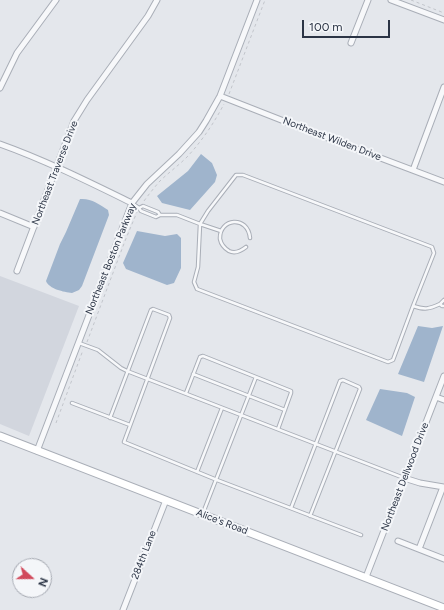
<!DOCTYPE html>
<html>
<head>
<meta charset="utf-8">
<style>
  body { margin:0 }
  #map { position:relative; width:444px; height:610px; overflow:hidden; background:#e4e7ec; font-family:Figtree,sans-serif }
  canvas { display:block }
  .north { position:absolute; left:12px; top:558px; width:40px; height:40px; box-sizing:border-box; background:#f4f6f9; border:1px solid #a4a8b1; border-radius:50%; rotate:111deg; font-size:11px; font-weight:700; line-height:16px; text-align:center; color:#2b3445 }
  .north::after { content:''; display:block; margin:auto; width:14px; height:18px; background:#d1495b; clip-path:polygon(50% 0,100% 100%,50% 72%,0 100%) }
  .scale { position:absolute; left:302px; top:20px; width:88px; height:18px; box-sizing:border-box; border:2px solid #2b3445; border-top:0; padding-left:5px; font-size:12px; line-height:14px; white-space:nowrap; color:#2b3445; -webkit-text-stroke:3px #f4f6f9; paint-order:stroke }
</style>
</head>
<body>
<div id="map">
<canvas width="444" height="610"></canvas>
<div class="north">N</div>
<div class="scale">100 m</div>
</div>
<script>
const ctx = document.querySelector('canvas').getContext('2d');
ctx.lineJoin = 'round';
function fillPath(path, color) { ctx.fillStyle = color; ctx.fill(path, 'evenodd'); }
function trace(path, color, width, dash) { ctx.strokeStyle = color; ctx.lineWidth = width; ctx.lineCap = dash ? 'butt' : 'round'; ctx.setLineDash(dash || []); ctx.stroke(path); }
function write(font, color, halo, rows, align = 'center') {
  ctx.font = font + ' Figtree,sans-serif'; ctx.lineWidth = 4; ctx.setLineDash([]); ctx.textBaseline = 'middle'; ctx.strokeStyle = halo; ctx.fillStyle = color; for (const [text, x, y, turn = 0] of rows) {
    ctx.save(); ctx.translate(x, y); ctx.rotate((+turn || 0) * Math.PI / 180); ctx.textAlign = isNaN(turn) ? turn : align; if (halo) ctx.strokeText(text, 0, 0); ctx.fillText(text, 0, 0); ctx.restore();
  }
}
const built = new Path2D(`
  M0,276L79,306L29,436L0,424Z`);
const water = new Path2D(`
  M201,154L212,163L217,175L215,182L190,210L162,203L157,196L188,171Z
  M80,199C91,198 99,204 108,210L109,215L82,286L79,290L72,293C64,292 49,289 46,281L60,244L66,232Z
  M137,231L165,236L177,234L181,238V268L174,283L167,285L126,269L123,263Z
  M418,326L432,328L443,326L424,382L398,374Z
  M380,389L407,393L415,397L402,436L366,420Z`);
const path = new Path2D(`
  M411,0L444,13
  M229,94L265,0
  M144,201C149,194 154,188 159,182C168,173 178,166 187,157C202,141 214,123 224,104
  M87,342L125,241L137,212
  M56,423L83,350`);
const service = new Path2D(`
  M132,203L139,208
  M143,206L158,212L160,215L156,217L141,211L139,208Z
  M160,215H177L200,224L208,211L236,175H243L432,247L434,253L413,306C425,310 429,309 440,304
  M221,231L200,224L198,267L194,282L197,289L388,362L393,360L413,306
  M246,247C241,251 235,254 229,251C224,248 221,244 220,239C219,218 248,215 250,238
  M444,300L440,304L442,306H444
  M79,343L98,350L121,368L127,371L404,478
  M193,374L285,410
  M186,393L200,357L203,356L291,391V393L278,429
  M72,403L130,425
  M110,418L151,310L153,309L169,315L170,318L124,442L217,480L361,535
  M197,472L222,408
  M291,508L340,381L343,380L359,387L360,389L310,516
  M203,513L256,377`);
const minor = new Path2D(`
  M391,0L444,20
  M351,43L368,0
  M0,88L17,53L56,0
  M220,96L317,134L444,182
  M0,144C45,160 89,182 132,203
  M413,170L444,87
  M0,213L34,227
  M17,271L74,121L87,100L148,16L157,0
  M436,397L444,400
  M37,451L132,203L147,184L179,154L199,132L206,121L220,96L257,0
  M404,478L420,483L444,487
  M398,541L444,559
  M419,549L443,487
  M366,577L444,376
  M123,610L166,500`);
const secondary = new Path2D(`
  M0,436L444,608`);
const streetNames = [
  ["Northeast Wilden Drive",332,139,21],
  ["Northeast Traverse Drive",55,173,-69],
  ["Northeast Boston Parkway",111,259,-68],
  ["Northeast Dellwood Drive",405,477,-69],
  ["Alice's Road",222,522,21],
  ["284th Lane",144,555,-69]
];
fillPath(built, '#d2d6de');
fillPath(water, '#9fb4cc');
trace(service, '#a9aeb7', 4.5);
trace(minor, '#a9aeb7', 7);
trace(secondary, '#a9aeb7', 9);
trace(path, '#c2c5cb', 1, [3, 3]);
trace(service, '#f7f8fa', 2.5);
trace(minor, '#f7f8fa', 5);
trace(secondary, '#fff', 7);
write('10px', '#2b3445', '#f4f6f9', streetNames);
</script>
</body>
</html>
